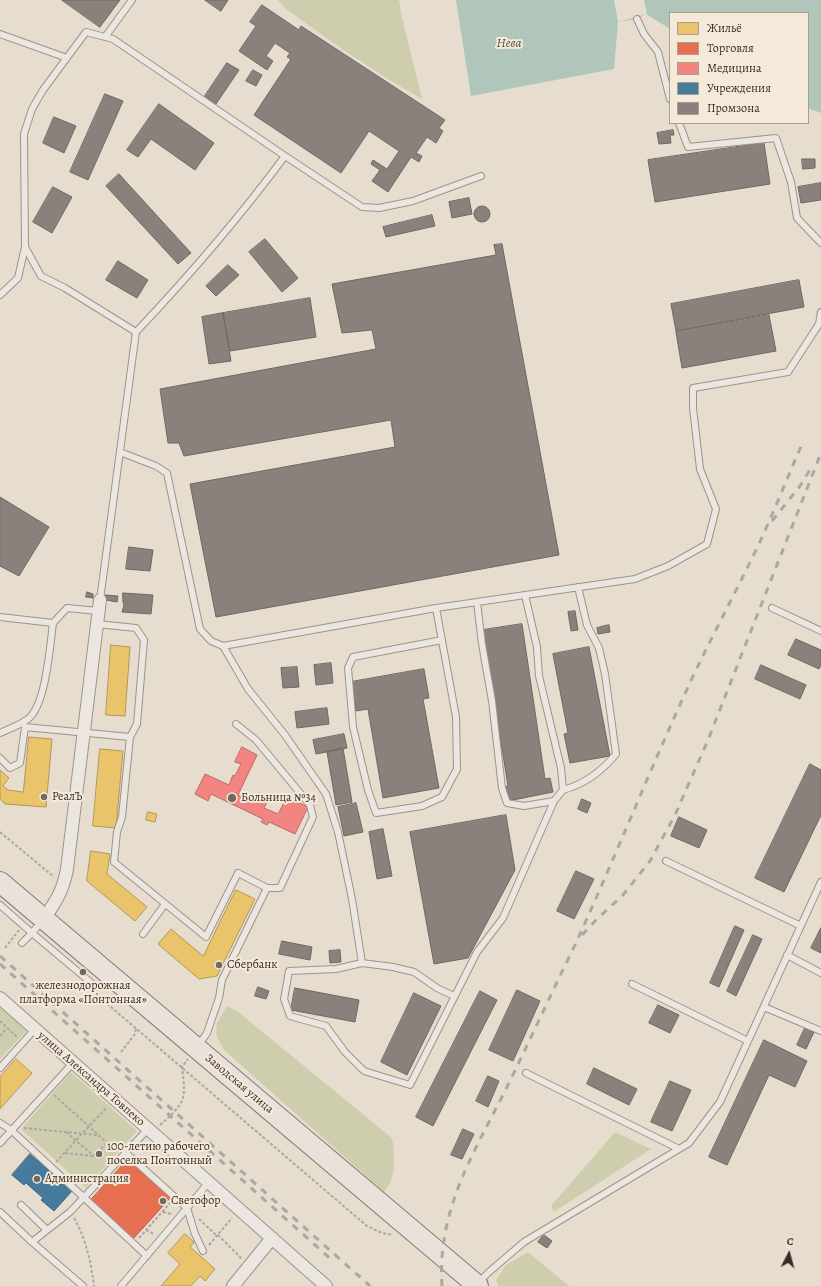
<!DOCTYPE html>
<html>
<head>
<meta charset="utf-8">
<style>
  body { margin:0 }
  #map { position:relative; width:821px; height:1286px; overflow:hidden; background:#e6ddcf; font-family:Alegreya,serif }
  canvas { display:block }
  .legend { position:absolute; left:669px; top:12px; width:140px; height:112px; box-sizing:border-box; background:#f5eada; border:1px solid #a99e92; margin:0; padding:5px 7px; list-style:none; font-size:12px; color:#372b26 }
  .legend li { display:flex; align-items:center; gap:8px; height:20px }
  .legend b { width:20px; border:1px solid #a99e92 }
  .north { position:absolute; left:769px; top:1234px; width:40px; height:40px; -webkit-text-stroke:3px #f5eada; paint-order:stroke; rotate:6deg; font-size:11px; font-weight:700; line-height:16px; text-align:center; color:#372b26 }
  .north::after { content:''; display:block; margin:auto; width:14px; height:18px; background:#372b26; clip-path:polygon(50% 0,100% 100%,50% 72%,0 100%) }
</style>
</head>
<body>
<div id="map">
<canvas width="821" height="1286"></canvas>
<ul class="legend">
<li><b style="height:11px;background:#e9c46a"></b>Жильё</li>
<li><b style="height:11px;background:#e76f51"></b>Торговля</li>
<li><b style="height:11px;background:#f28482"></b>Медицина</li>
<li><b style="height:11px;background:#457b9d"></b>Учреждения</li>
<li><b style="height:11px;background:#8a817c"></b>Промзона</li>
</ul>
<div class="north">С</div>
</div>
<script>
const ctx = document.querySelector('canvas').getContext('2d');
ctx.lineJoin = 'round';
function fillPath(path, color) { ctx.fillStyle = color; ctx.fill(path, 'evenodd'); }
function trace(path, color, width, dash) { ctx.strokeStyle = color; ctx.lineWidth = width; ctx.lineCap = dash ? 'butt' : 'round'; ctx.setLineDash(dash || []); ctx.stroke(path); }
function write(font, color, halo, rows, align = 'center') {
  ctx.font = font + ' Alegreya,serif'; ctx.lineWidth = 4; ctx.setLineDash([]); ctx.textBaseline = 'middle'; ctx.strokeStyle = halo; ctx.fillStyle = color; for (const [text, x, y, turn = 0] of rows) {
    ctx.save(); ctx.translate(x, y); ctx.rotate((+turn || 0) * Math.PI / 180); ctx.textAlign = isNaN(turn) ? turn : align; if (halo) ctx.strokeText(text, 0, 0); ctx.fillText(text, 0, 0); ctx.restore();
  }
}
const green = new Path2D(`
  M278,0H399L402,17L422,99C374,72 329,41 285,8Z
  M0,1005L27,1030L0,1059Z
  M227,1006L237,1011L392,1138C395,1155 397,1178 384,1192L224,1050L216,1035L217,1023Z
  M71,1072L137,1131L86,1188L21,1129Z
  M615,1132L651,1149L554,1212L551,1206Z
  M528,1252L569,1286H499L496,1280L506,1265Z`);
const water = new Path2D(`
  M456,0H821V113L808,108V13H670V29L646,14L637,19L618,22L614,69L471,96Z`);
const pier = new Path2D(`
  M614,0H644L647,14L618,22Z`);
const homes = new Path2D(`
  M111,645L130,647L125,716L106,715Z
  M29,737L52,739L46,807L5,804L0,799V770L9,778L3,786L8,790L23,792Z
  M100,749L123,751L116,828L93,826Z
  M148,812L157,814L155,822L146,820Z
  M91,851L110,854L107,874L147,907L135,921L87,881Z
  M236,890L255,899L217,976L199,979L158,944L171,929L203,956Z
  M16,1059L32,1073L0,1109V1077Z
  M185,1234L194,1242L190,1247L215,1269L205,1281L200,1276L191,1286H161L180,1264L168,1253Z`);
const shops = new Path2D(`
  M128,1159L171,1197L133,1239L90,1201Z`);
const health = new Path2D(`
  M242,747L257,755L238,795L255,803L259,793L269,798L264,808L278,814L287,797L308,807L295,834L269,822L267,825L261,822L263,819L211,794L208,801L195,794L205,774L229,785L233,775L235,776L241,764L235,762Z`);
const public = new Path2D(`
  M30,1154L72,1191L54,1211L41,1200L43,1198L26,1183L24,1185L12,1175Z`);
const industry = new Path2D(`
  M62,0H120L100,27Z
  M205,0H228L221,11Z
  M262,5L299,30L301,26L445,120L439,128L443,131L436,143L427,137L416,153L422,156L419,162L411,157L388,192L372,181L380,170L371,164L373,160L387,169L399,151L369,131L341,173L254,115L291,59L287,57L290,53L275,43L266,56L273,61L267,70L239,51L256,26L250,22Z
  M227,63L239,70L216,104L205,96Z
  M253,70L262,75L256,86L246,81Z
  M105,94L123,101L88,180L70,172Z
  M159,104L214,143L195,170L151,139L138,157L127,150Z
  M54,117L76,126L64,153L43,143Z
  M673,130L674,135H670L671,143L659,144L657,133Z
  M764,143L770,184L655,202L648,160Z
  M802,159H815V168L803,169Z
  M119,174L191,253L178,264L106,186Z
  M821,183V200L801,203L798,187Z
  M53,187L72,197L52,233L33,222Z
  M469,198L472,214L452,218L449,202Z
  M474 214a8 8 0 1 1 16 0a8 8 0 1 1-16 0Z
  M432,215L435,226L386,237L383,227Z
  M265,239L298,278L282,292L249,252Z
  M502,244L559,555L216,617L190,484L395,447L391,420L184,456L179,443H168L160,389L376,349L372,330L342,333L332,284L496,255L494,245Z
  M118,261L148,280L137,298L106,280Z
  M228,265L239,275L216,296L206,286Z
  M799,280L804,307L676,331L671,304Z
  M310,298L316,337L230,351L223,313Z
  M223,313L231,361L209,364L202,317Z
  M769,315L776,351L682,368L676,332Z
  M0,497L49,527L19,576L0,566Z
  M129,547L153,550L150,571L126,569Z
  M87,592L93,594V598L86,597Z
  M123,593L153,595L151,614L122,612L124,605L123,602Z
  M106,595L118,596L117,602L106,600Z
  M575,611L578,630L571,631L568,612Z
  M522,624L545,779L550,778L553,792L508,801L503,788L508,786L483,630Z
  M609,625L610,632L598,634L597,628Z
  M796,639L821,650V665L819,669L788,655Z
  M589,647L610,756L570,763L564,734L568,733L553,654Z
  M331,663L333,683L316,685L314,665Z
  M761,665L806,685L800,699L755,679Z
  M297,667L299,687L283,688L281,668Z
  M424,669L429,698L423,699L439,788L383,798L368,709L356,711L351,682Z
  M327,708L329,724L297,728L295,712Z
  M344,734L347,748L316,754L313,740Z
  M343,748L352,802L336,805L327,752Z
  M810,764L821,770V815L784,892L755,878Z
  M582,799L591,803L587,813L578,809Z
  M356,803L363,832L344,836L338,807Z
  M506,815L515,870L468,958L434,964L410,832Z
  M679,817L707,830L699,848L671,836Z
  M383,829L392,876L377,879L369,832Z
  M576,871L594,879L574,919L557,911Z
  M735,926L744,930L719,987L710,983Z
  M821,928V953L811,948Z
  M753,935L762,939L736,996L727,991Z
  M282,941L312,947L310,960L279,954Z
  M340,950L341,962L330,963L329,951Z
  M258,987L269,991L266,999L255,996Z
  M295,988L359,1000L355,1022L291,1010Z
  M517,990L540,1001L513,1061L489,1050Z
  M480,991L497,1000L433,1126L416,1117Z
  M414,993L441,1006L407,1075L381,1062Z
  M658,1005L679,1015L670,1033L649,1023Z
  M805,1028L814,1032L806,1049L797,1045Z
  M764,1040L807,1061L795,1087L769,1075L727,1165L709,1157Z
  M594,1068L637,1089L629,1105L587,1084Z
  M488,1076L499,1081L488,1107L476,1101Z
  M670,1081L691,1090L672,1131L651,1122Z
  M463,1129L474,1134L462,1159L451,1155Z
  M544,1235L552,1241L547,1248L538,1242Z`);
const path = new Path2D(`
  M0,832L54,877
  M5,948L19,930
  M97,993V995L367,1226L382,1233L393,1235
  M0,1021L18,1038
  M0,1036L7,1028
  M121,1052L135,1034L136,1028
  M54,1095L116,1151
  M160,1125C186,1102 186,1100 182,1067L188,1059
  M24,1128L97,1135
  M66,1132L94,1156
  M65,1153L93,1156
  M94,1156L107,1143
  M56,1162L107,1107
  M163,1212L171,1214
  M74,1218C86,1239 91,1262 94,1286
  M199,1219L217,1236
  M146,1230L154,1234
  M218,1235L242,1259
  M139,1238L170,1203
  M209,1245L232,1218`);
const service = new Path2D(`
  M637,19L644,34L658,52L670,99
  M0,34L67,58
  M105,37L132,0
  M679,123L688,147L776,138L791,182L797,218L821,243
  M0,295L18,278L25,247
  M136,332C189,276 239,218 285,156
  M120,452L156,466L167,473L200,629L211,641L223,646L436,608L635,579L668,566L707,544L716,509L700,469L693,408V388L788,372L819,324L821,312
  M525,595L537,647L539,676L561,768L563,790L554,801
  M100,600L136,332L65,288L41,276L25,247L24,134L32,109L43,90L86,32L113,39L285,156L362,207L379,208L413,201L481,176
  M436,608L456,717L457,769L442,797L422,806L376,813L368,790L353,727L348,668L353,657L442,640
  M772,608L821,631
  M0,617L53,623L67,608L98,611
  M97,624L136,628L144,640L137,724L130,737
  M223,646L248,689L285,735L326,794L338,832L352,899L362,963
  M236,724L256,740L310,805L313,817L280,888H267
  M0,733C9,729 20,725 28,719C46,705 50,646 53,623
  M0,758L10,768L20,763L25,727L130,737L122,817L117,832L114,862L206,937L238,873L267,888L222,980L219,998L207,1033L198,1046
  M563,790C585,784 602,771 616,754L605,674L599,648L587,625L578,587
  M666,861L801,926
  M0,905L32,933L22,943
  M43,920L32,933L95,986
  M143,934L165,904
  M787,955L821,973
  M632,984L748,1041
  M454,996L437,988L414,972L393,967L362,963L336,969L289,971L284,999L290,1016L326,1026L345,1052L364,1071L410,1085L477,952L503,918L554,801L524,806L507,803L502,788L492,701L482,644L477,602
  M764,1007L821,1031
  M0,1068L35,1029
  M526,1073L679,1149
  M0,1123L11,1130L147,1256
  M0,1143L73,1063
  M125,1152L187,1208L195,1234L203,1251
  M21,1205L47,1230
  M0,1212L32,1242L83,1286
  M32,1242L70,1212L148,1129
  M479,1282L489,1272L524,1242L689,1143L720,1102L821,882
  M121,1286L209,1182`);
const minor = new Path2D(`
  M44,919C56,901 63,891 67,869L100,600
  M0,998L326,1286
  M233,1286L272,1238`);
const primary = new Path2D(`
  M0,882L478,1286`);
const rail = new Path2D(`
  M772,521L800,486L811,468
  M582,935L596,920L623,895L650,861L675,815L708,740L821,453
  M0,956L370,1286
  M0,964L333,1261
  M442,1286C437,1209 474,1153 507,1087C530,1040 552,992 575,945C614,860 649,772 688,687C712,635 740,585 764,533C777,504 789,474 802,444`);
const markers = [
  [44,797,4,"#746961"],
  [232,798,5,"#746961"],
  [219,965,4,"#746961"],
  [83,972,4,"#746961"],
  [99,1154,4,"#746961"],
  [37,1179,4,"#746961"],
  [163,1201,4,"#746961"]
];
const poiNames = [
  ["РеалЪ",52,797],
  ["Больница №34",241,798],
  ["Сбербанк",227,965],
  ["железнодорожная",83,986,"center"],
  ["платформа «Понтонная»",83,1000,"center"],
  ["100-летию рабочего",107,1147],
  ["поселка Понтонный",107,1161],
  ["Администрация",45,1179],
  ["Светофор",171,1201]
];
const streetNames = [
  ["улица Александра Товпеко",91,1079,41],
  ["Заводская улица",239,1084,40]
];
const waterNames = [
  ["Нева",509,44]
];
fillPath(green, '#ceceaf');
fillPath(water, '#b1c6ba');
fillPath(pier, '#e6ddcf');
fillPath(homes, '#e9c46a');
trace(homes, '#b49656', 1);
fillPath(shops, '#e76f51');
trace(shops, '#b25b44', 1);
fillPath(health, '#f28482');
trace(health, '#ba6966', 1);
fillPath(public, '#457b9d');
trace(public, '#416379', 1);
fillPath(industry, '#8a817c');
trace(industry, '#716762', 1);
trace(service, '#9b948c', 8);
trace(minor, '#9b948c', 14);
trace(primary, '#827c75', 22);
trace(path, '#aca7a1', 2, [3, 2]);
trace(service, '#ebe6e0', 6);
trace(minor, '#ebe6e0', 12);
trace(primary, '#e8e2db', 20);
trace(rail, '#aca7a1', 3, [7, 7]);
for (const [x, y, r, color] of markers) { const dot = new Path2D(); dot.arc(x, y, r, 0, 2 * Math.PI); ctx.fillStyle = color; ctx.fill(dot); trace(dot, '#f5eada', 1.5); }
write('12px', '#372b26', '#f5eada', poiNames, 'left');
write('12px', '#372b26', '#f5eada', streetNames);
write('italic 13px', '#504f49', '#f5eada', waterNames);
</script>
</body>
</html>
